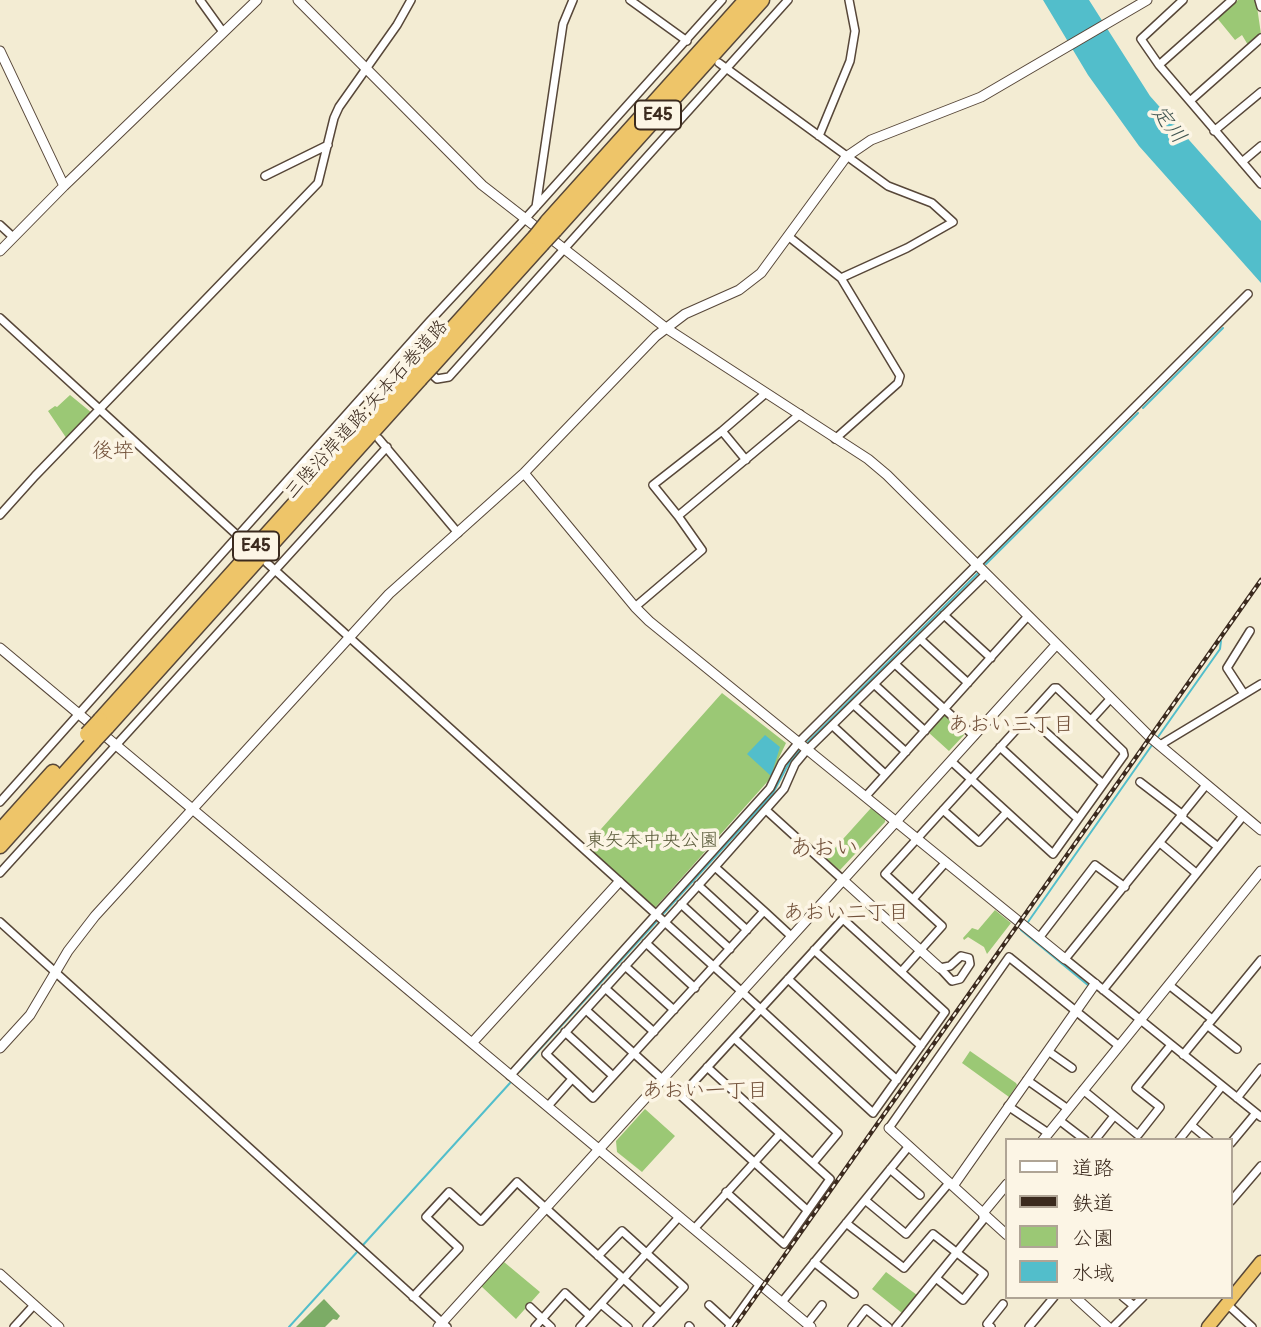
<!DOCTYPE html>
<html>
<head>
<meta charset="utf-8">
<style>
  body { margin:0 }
  #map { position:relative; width:1261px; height:1327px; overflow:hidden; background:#f3ecd3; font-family:Pangolin,"Klee One",sans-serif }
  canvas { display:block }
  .legend { position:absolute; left:1005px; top:1138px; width:228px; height:161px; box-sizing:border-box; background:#fcf5e5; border:2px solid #afa495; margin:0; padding:9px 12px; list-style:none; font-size:21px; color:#3b2a1e }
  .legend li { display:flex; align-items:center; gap:14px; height:35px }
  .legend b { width:35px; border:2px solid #afa495 }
</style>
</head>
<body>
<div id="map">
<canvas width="1261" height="1327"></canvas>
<ul class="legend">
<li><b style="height:9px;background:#fff"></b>道路</li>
<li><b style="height:9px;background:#3b2a1e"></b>鉄道</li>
<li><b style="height:19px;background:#9bc875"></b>公園</li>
<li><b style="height:19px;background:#52becb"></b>水域</li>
</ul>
</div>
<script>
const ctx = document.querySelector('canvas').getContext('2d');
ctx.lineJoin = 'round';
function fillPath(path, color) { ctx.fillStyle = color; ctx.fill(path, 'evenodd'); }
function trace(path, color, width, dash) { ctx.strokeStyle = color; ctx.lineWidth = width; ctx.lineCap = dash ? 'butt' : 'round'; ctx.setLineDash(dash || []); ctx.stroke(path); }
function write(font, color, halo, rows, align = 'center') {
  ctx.font = font + ' Pangolin,"Klee One",sans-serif'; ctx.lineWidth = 7; ctx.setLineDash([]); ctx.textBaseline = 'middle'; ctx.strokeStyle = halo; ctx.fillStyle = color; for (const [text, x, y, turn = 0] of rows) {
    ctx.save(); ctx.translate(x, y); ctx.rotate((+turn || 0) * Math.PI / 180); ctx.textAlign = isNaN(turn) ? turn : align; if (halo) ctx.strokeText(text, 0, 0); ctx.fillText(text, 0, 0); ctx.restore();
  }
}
const green = new Path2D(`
  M1238,0H1256L1261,34L1248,45L1242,35L1235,40L1217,18Z
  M70,395L92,413L67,439L48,411L55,406L57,407Z
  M722,693L786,743L768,781L653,910L585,847Z
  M943,716H947L964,731V735L949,751L928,732Z
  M871,808L885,819V822L840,870L825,859Z
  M995,910L1011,923L987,954L984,947L968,937L964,940L963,938L972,928L978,930Z
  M970,1051L1016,1083L1017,1085L1009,1097L962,1063Z
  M645,1109L675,1136L642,1172L617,1152L616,1141Z
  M504,1262L540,1292L516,1319L481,1286Z
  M886,1272L917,1295L902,1313L872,1289Z`);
const forest = new Path2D(`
  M324,1299L340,1316L337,1320L333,1319L325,1327H296Z`);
const water = new Path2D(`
  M1043,0H1089L1150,96L1261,221V283L1139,146L1088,75Z
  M765,735L780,747L771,776L747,754Z`);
const stream = new Path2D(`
  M1143,408L1223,328
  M986,564L1138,413
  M1158,737L1220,649L1221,641
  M808,742L978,573
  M663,914L773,793L789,763L800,750
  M1028,922L1152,745
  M1021,930L1089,986
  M520,1071L656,922
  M363,1245L510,1083
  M289,1327L358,1251`);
const minor = new Path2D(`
  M200,0L223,32
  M630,0L687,41
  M1183,0L1141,39L1159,65L1261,184
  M1259,0L1261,7
  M719,63L888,186L932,203L953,222L907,248L841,278
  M1159,65L1232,0
  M1190,101L1261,38
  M1214,131L1261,92
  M819,136L850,61L855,31L849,0
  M1242,162L1261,146
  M265,176L328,145
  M536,207L563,24L573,0
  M0,225L13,237
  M788,236L841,278L900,376L898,383L835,439
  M0,318L238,536
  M405,350L437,379L449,377L788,0
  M722,431L746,460
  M379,439L458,533
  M0,515L35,476L318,183L334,118L339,107L397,25L411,0
  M678,516L800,414
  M267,563L741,991C785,1032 829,1072 873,1113L945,1012L843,919C789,978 735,1037 681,1096
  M635,607L702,550L678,516L653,485L722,431L766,393
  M944,615L991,658
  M920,639L968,683
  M895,664L974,736
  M875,685L925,731
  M1244,694L1227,668L1250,631
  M854,705L906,752
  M1028,716L1103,784
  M1091,720L1111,698
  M833,726L885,774
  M1160,745L1261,684
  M1000,747L1078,819
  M1140,782L1183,815
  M1206,785L1065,959L1261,1117
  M866,796L1028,616
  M0,802L429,322L525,219L722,0
  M766,810L843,880
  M943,810L979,842L1007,812
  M1181,817L1218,847
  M1160,843L1196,873
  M715,867L764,911L593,1098L546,1054Z
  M715,867L784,789L795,764L805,752L986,574
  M0,873L387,447
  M698,885L747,930
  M913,899L946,862
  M681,904L730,949
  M764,911L791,936
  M0,922L447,1327
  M1039,938L1095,865L1125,887
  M646,943L695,988
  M814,950L921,1046
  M961,956L969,958L970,964L960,979L952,981L940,968L950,966Z
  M625,966L674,1010
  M901,972L942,926L885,874L1054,688H1057L1123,751L1124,755L1053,854C1019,823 985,792 951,761
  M788,979L897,1080
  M1169,985L1212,1019
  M605,988L654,1032
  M1103,990L1243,816
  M586,1010L807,1210
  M1207,1025L1237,1049
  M565,1032L613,1076
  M734,1038L838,1133L813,1163
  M1048,1051L1072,1068
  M1183,1055L1261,960
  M707,1067L830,1179L784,1244L726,1192
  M510,1076L770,788L782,763L799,742L1248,294
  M1027,1080L1068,1109
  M1083,1090L1138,1135L1160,1107L1136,1088L1171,1045
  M1237,1098L1261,1068
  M548,1106L572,1079
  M1008,1106L1048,1133
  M1059,1120L1085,1140
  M1191,1125L1209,1140
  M889,1128L1009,957L1119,1046
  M1095,1140L1114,1116
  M1179,1140L1222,1086
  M1231,1143L1256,1113
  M890,1169L920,1195
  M865,1200L906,1234L949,1183
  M1231,1201L1261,1166
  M846,1223L904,1268L933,1234L984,1274L963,1300L936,1278
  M694,1229L780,1134
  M598,1256L622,1231L684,1287L647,1327
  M814,1262L854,1294
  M413,1297L459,1248L426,1217L449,1192L481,1221L517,1182L660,1312
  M1123,1297L1134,1306
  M782,1302L909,1146
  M601,1304L628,1327
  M1227,1304L1252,1327
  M709,1305L731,1325
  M530,1307L551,1327
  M807,1324L822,1305
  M689,1326L690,1327
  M14,1327L34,1305
  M535,1327L565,1293L590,1316
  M580,1327L679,1217
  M729,1327L760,1284
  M852,1327L866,1309L888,1327
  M896,1327L983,1220V1213
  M991,1327L987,1324L1003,1304
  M1029,1327L1054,1297
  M1113,1327L1143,1297`);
const tertiary = new Path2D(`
  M298,0L482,185L666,328L868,459L887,475L1151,738L1261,830
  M0,51L64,186
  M0,251L64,186L257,0
  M524,473L635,607L649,621L1065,959
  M238,536L246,543
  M0,648L811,1327
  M843,880L940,968
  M472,1043L619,882
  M0,1048L30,1015L68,951L95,916L389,594L524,473L656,336L685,314L739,290L761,273L846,157L871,140L981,97L1147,0
  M889,1128L1007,1235
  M1043,1140L1261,871
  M953,1186L1095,984
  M983,1213L1007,1184
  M0,1274L59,1327
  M1075,1297L1108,1327
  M438,1327L1056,645`);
const trunk = new Path2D(`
  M1208,1327L1261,1262`);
const motorway = new Path2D(`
  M547,222L746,0
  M555,230L762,0
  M425,359L535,237
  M432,366L542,244
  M100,720L413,372
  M107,727L420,379
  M0,831L53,772
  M0,846L94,741`);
const rail = new Path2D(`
  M734,1327L1261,580`);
const motorwayBridge = new Path2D(`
  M535,237L547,222
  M542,244L555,230
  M413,372L425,359
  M420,379L432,366
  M87,734L100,720
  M94,741L107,727`);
const shields = [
  [658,115,46],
  [256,546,46]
];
const shieldNames = [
  ["E45",658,115],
  ["E45",256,546]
];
const streetNames = [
  ["三陸沿岸道路;矢本石巻道路",367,410,-48]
];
const parkNames = [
  ["東矢本中央公園",652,841]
];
const waterNames = [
  ["定川",1168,125,52]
];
const neighbourhoodNames = [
  ["後埣",113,452],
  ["あおい三丁目",1011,726],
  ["あおい二丁目",846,914],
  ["あおい一丁目",705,1092]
];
const quarterNames = [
  ["あおい",824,849]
];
fillPath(green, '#9bc875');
fillPath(forest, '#7cac66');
fillPath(water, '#52becb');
trace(stream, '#52becb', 2);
trace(minor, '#574739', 10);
trace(tertiary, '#574739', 11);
trace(trunk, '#574739', 15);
trace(motorway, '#574739', 17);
trace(minor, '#fff', 7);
trace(tertiary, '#fff', 9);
trace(trunk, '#eec569', 12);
trace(motorway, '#eec569', 14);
trace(rail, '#3b2a1e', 4.5);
trace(rail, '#fcf5e5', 2, [5]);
trace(motorwayBridge, '#574739', 17, []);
trace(motorwayBridge, '#eec569', 14);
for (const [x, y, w] of shields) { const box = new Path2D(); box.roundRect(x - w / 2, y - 14.5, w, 29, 5); ctx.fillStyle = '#fcf5e5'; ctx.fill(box); trace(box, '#3b2a1e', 2); }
write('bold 18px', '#3b2a1e', null, shieldNames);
write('19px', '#3b2a1e', '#fcf5e5', streetNames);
write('19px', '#585938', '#fcf5e5', parkNames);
write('italic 21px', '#425652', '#fcf5e5', waterNames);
write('21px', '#72513a', '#fcf5e5', neighbourhoodNames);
write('23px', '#72513a', '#fcf5e5', quarterNames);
</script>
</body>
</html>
